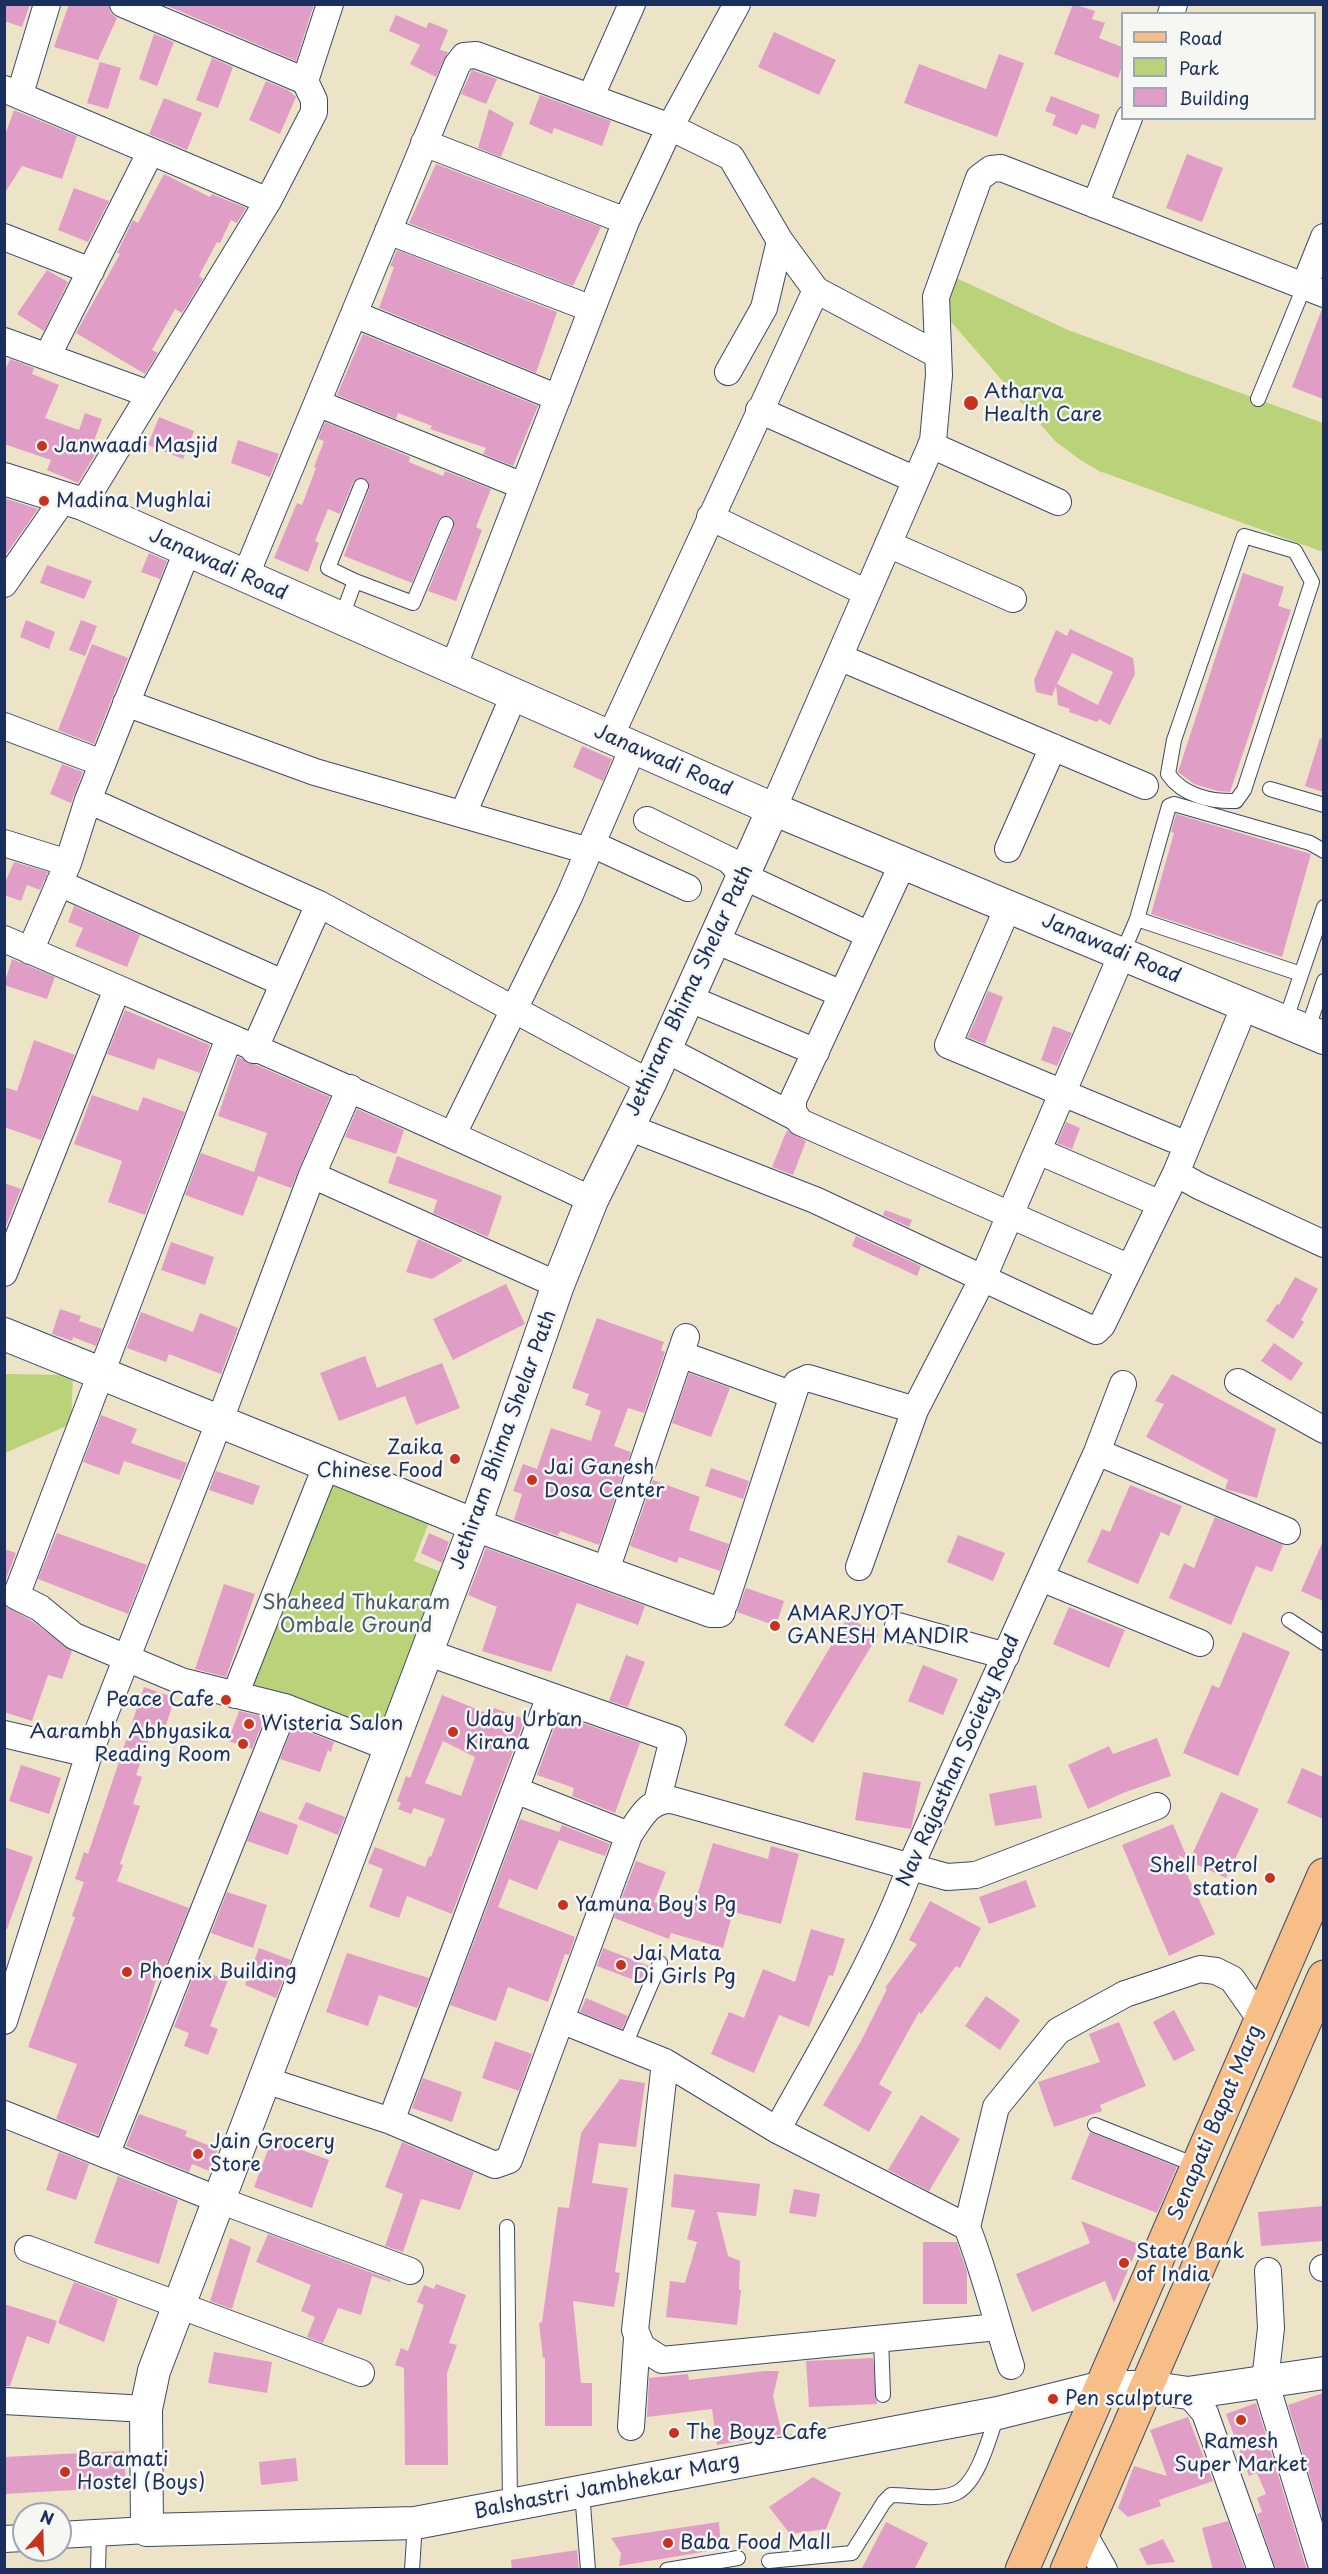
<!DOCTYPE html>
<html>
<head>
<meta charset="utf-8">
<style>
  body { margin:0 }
  #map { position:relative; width:1328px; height:2574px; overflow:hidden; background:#ede4c7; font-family:"Playpen Sans",sans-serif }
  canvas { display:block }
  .frame { position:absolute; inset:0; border:6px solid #1b2f5e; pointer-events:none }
  .legend { position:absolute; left:1121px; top:12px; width:195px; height:108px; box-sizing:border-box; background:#f6f6f2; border:2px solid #9ea6b7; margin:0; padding:8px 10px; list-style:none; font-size:18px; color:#1b2f5e }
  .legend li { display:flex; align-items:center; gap:12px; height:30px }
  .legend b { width:30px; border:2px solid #9ea6b7 }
  .north { position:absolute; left:12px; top:2502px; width:60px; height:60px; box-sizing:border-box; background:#f6f6f2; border:2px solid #9ea6b7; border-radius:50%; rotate:20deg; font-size:16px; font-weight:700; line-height:24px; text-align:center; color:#1b2f5e }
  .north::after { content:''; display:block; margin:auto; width:21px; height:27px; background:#c8321e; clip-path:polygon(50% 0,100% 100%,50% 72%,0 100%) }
</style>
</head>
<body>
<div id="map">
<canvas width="1328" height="2574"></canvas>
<div class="frame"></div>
<ul class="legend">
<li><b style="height:8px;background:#f7be88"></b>Road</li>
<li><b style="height:16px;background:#bad378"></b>Park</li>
<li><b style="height:16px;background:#e09ec6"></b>Building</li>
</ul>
<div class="north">N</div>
</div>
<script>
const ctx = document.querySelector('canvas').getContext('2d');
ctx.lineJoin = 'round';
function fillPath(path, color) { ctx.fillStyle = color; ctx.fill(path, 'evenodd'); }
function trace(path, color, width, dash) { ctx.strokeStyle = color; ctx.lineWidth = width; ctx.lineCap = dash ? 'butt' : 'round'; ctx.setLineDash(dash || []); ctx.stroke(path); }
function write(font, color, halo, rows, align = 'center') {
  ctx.font = font + ' "Playpen Sans",sans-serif'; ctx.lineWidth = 5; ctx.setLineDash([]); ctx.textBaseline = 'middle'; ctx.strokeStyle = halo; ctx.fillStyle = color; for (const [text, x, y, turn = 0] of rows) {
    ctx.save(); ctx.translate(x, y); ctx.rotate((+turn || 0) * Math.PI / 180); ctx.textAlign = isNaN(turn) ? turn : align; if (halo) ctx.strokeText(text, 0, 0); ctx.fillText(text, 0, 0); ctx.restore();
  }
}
const green = new Path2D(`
  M952,276L1068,330L1323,423V552L1099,471L1079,459L1055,441L938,307Z
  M5,1374L73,1375L71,1424L5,1453Z
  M339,1469L434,1509L414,1561L448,1575L381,1740L250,1691Z`);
const building = new Path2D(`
  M4,4H30L22,27L4,21Z
  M69,4H108L111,13L117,18L98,60L54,47Z
  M163,4H314L296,61Z
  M1073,4L1095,11L1092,19L1105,23L1099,38L1122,47V66L1118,78L1054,54Z
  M396,15L426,28L429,22L448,30L440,50L448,52L436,77L410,64L420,45L389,31Z
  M774,32L836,60L819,95L758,67Z
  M154,34L174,42L157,86L139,79Z
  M999,54L1024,63L997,137L904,103L919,64L986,89Z
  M212,58L233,67L218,108L196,100Z
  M100,62L121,68L108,109L87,103Z
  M472,70L497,79L486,104L461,94Z
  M266,81L288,90L296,97L280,134L249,120Z
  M540,95L611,121L602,146L554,128L552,134L529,124Z
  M1051,96L1100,115L1095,129L1082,124L1077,135L1052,125L1056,115L1045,111Z
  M164,98L202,113L187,150L149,134Z
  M489,109L514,123L501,157L478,148Z
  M14,110L77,136L62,179L22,166L4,194V138Z
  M1187,154L1223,168L1202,222L1166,208Z
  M436,164L601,227L573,286L409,223Z
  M164,174L210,197L212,194L246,208L237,223L231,220L220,243L217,242L199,276L203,279L182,313L175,309L152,350L158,353L145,374L76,333L120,254L117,253L133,220L138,223Z
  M74,188L109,201L88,242L58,230Z
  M397,250L557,312L536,373L379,308L394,267L390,266Z
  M47,270L68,282L44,331L17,314Z
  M1322,309L1323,310V399L1292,387Z
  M363,334L538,406L513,466L483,454L486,448L430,429L432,426L398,413L396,419L337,395Z
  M10,359L34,368L32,374L59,385L45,418L79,430L85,413L102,419L94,441L99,443L96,453L78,483L47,470L51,460L4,444V373Z
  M159,417L194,431L183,459L148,445Z
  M325,422L410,457L409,462L443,476L445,471L491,489L476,527L482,530L456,601L428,591L454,527L453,519L449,516L441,517L438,521L412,583L344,556L369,489L368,481L364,478L353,482L340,514L328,509L315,541L319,543L308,572L274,558L297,503L302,505L316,468L314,467L324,441L318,439Z
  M238,440L279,454L270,477L231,463Z
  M4,498L38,509L4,557Z
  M149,553L167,561L160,579L141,572Z
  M47,565L92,581L84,599L40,583Z
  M1243,573L1284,587L1278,606L1291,610L1230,792L1218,791L1194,784L1178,772Z
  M26,620L55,632L49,649L20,637Z
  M81,620L97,626L85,656L69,650Z
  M1070,629L1133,658L1135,674L1110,725L1099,719L1097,722L1069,712L1070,709L1058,705L1056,686L1052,696L1036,692L1034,680L1056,630L1067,636ZM1072,653L1113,672L1098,705L1057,684Z
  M92,644L128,658L94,744L58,730Z
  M1320,738L1323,739V792L1305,786Z
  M582,746L612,759L603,781L573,767Z
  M62,764L83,772L71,803L50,794Z
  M1176,814L1311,854L1282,957L1151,914L1174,833L1171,832Z
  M14,862L48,872L40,890L27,885L21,901L4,895V885Z
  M74,906L140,935L127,967L75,946L83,928L68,922Z
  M12,959L55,977L47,999L4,985Z
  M988,991L1003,997L985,1044L968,1037Z
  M125,1010L210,1045L200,1073L158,1058L154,1070L107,1054Z
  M1053,1026L1072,1033L1057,1066L1041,1060Z
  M34,1040L75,1055L41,1140L4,1127V1087L17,1091Z
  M238,1057L330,1097L291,1188L258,1176L243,1216L185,1195L201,1153L254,1172L267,1133L218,1116Z
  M92,1095L138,1111L143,1097L185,1112L145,1215L108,1202L122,1161L74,1144Z
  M357,1109L404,1130L396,1154L345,1137Z
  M1066,1122L1080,1128L1072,1149L1057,1143Z
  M787,1130L806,1141L793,1175L772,1167Z
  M397,1156L502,1196L488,1237L433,1213L437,1200L388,1183Z
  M4,1183L21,1189L4,1231Z
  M885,1210L912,1220L909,1227L883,1215Z
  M856,1236L921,1266L917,1276L852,1246Z
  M418,1239L462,1259V1261L432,1279L406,1272Z
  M171,1242L214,1257L205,1285L161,1270Z
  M1295,1277L1318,1289L1301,1320L1304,1322L1293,1339L1266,1321L1277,1304L1279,1305Z
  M506,1284L525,1324L453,1360L433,1319Z
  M60,1309L81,1316L79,1321L102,1329L96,1346L73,1337L72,1341L52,1334Z
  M141,1312L193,1332L200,1313L238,1328L221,1374L169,1354L166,1362L127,1348Z
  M597,1318L664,1342L661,1350L665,1352L644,1413L628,1408L614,1446L631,1452L599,1545L560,1531L558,1536L514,1520L522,1494L513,1491L523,1464L537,1469L551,1428L591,1441L601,1411L585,1405L589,1394L572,1388Z
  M1274,1343L1303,1363L1291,1381L1261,1361Z
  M365,1356L377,1388L442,1363L460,1408L416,1425L405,1396L339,1421L320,1373Z
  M689,1373L730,1388L711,1437L672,1423Z
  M1172,1374L1276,1429L1257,1498L1225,1489L1228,1480L1146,1437L1164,1404L1155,1401Z
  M101,1415L137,1429L131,1443L187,1463L180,1480L124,1461L119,1475L83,1462Z
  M711,1468L749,1481L743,1499L705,1486Z
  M216,1471L260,1486L253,1505L209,1490Z
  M653,1480L700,1497L689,1530L729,1544L720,1571L679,1557L677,1563L630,1546Z
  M1130,1485L1182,1506L1169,1536L1161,1532L1138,1584L1087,1562L1102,1529L1110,1532Z
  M1215,1517L1283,1545L1272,1572L1256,1566L1231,1625L1169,1598L1184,1563L1194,1568Z
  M57,1533L147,1565L128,1614L38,1579Z
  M429,1533L449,1542L442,1563L421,1553Z
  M958,1535L1005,1553L993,1581L947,1562Z
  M1323,1541V1601L1301,1591Z
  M486,1548L645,1606L638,1625L577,1603L551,1672L482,1651L497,1607L468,1595Z
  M4,1549L16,1553L4,1584Z
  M224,1584L255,1594L226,1677L195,1669Z
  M746,1588L784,1601L776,1626L737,1612Z
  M4,1605L32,1621L72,1651L62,1679L48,1675L32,1721L4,1712Z
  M1069,1607L1125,1630L1109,1668L1053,1644Z
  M848,1617L878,1635L813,1743L784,1725Z
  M1243,1632L1290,1652L1238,1776L1183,1753L1212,1685L1219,1688Z
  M626,1655L645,1662L628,1707L609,1701Z
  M923,1665L958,1679L943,1715L908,1701Z
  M144,1687L175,1698L165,1728L154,1725L136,1775L142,1777L133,1804L140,1806L120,1864L123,1865L117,1881L189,1908L161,1978L157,1976L147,2011L98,2135L56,2119L77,2064L28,2047L75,1917L72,1916L84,1882L75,1879L84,1852L88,1854Z
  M442,1695L491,1715L494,1708L525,1719L452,1914L407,1896L399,1918L369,1907L383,1869L368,1863L375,1847L425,1867L429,1856L431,1857L445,1819L414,1808L411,1814L398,1809L401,1803L397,1801L406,1776L410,1778ZM443,1741L475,1757L461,1796L425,1783Z
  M239,1711L265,1717L252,1749L228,1741Z
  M559,1715L640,1743L615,1813L572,1796L574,1788L537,1775Z
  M293,1726L334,1742L331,1752L328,1750L320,1772L280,1759Z
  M1157,1738L1171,1776L1123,1793L1088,1809L1068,1765L1109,1746L1113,1754Z
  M21,1765L61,1778L49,1814L9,1801Z
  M1302,1768L1323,1777V1819L1287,1803Z
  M863,1772L921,1782L911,1829L855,1820Z
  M1036,1785L1042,1818L995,1826L989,1794Z
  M1221,1792L1259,1809L1226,1878L1189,1861Z
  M306,1802L345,1817L338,1835L298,1819Z
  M259,1811L298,1825L288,1855L247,1841Z
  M520,1819L559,1832L562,1825L610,1844L605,1856L559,1840L537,1890L509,1879L498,1907L575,1937L569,1955L565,1954L548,2002L508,1987L496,2021L450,2005Z
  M1173,1824L1188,1860L1178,1855L1215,1934L1169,1956L1122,1845Z
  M713,1843L768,1859L771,1846L799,1854L781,1924L733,1912L723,1948L671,1933L669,1939L614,1918L636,1861L666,1872L654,1902L691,1916Z
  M4,1847L33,1857L7,1929H4Z
  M1026,1880L1036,1907L989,1924L979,1897Z
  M227,1892L267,1905L253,1948L211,1933Z
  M930,1901L981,1928L960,1968L956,1966L921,2014L919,2012L879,2084L892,2092L869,2132L823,2105L860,2043L887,1989L885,1988L917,1944L909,1940Z
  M811,1929L845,1939L833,1976L829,1975L809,2027L779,2015L754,2073L711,2054L729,2012L744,2018L763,1969L795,1982Z
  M259,1948L291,1960L276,1998L245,1985Z
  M603,1948L649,1966L642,1983L597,1966Z
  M347,1953L429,1978L417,2008L379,1995L368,2026L326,2012Z
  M196,1969L228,1980L210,2026L218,2029L208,2055L184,2046L189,2033L174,2027Z
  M986,1996L1020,2020L1000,2050L965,2026Z
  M586,1998L628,2016L622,2029L580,2012Z
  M1174,2010L1195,2050L1174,2061L1153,2022Z
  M1119,2022L1146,2086L1100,2105L1102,2111L1054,2127L1038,2082L1100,2062L1089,2034Z
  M495,2041L532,2054L519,2091L482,2078Z
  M423,2078L462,2092L452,2122L412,2108Z
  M620,2079L645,2083L636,2147L599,2143L592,2183L628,2188L615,2272L620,2273L614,2307L573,2301L581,2383H592V2426H545V2358H543L539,2323L542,2322L558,2207L569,2208L581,2133Z
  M139,2114L187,2131L185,2136L218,2149L209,2171L192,2164L189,2172L126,2146Z
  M921,2115L960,2139L929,2191L888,2170Z
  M1090,2132L1177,2167L1157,2213L1071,2179Z
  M272,2139L329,2160L312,2208L254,2187Z
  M402,2142L474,2172L460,2210L421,2199L403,2252L385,2246L403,2194L385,2187Z
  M59,2152L89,2164L76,2200L46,2190Z
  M674,2174L760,2184L756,2216L717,2212L728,2256L740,2261L739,2290H741L737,2325L666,2317L670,2281L685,2283L697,2242L687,2239L695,2210L671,2207Z
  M118,2176L178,2200L159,2264L94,2243Z
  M794,2189L820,2194L816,2217L789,2213Z
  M1323,2206V2241L1261,2246L1258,2212Z
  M1081,2221L1139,2244L1114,2303L1105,2281L1032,2312L1016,2274L1090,2243Z
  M268,2234L391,2280L390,2282L372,2276L361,2315L338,2308L323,2343L307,2337L315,2317L301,2311L311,2285L256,2262Z
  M230,2238L251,2247L232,2309L210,2301Z
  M923,2242H957L967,2272V2304H923Z
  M74,2282L118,2299L104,2342L58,2323Z
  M436,2284L466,2295L449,2343L457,2345L447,2373L448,2465H405L404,2368L395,2365L401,2348L408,2351L424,2305L417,2302L424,2285L434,2289Z
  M4,2304L57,2321L49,2344L27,2336L10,2386H4Z
  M214,2352L272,2362L267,2393L208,2383Z
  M873,2358L877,2404L809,2407L806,2361Z
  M764,2371H779L773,2396L782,2434L717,2445L712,2409L647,2417L649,2378L688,2374L689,2380Z
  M1323,2393V2520L1288,2405Z
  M1256,2403L1307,2570H1276L1257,2514L1262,2512L1257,2498L1266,2494L1257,2473L1249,2476L1226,2414Z
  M1188,2417L1213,2481L1159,2500L1161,2506L1128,2517L1118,2508L1134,2466L1167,2476L1150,2430Z
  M124,2451L126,2487L4,2494V2457Z
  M296,2458L298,2481L261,2485L259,2462Z
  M813,2477L841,2493L826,2529L790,2534L769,2507Z
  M1228,2521L1245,2570H1213L1202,2528Z
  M719,2522L721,2549L619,2566L621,2553L611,2538Z
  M886,2522L928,2543L914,2570H861Z
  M1163,2539L1175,2562L1147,2565L1139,2549Z
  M577,2550L579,2570H512L511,2560Z`);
const service = new Path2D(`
  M1258,399L1304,287
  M1244,536L1295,551L1312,582L1244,790L1236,801C1212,802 1183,796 1168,774L1174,740Z
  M355,581L413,603L446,524
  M341,619L355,581L328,568L361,486
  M1270,789L1324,805
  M1137,919L1301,974
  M1122,954L1137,919L1169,806L1174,804L1310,843L1324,851
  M1285,1022L1324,907
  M1307,1031L1324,981
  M1289,1620L1324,1643
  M624,2047L660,1963
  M1095,2125L1198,2166
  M507,2227L510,2505
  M881,2338L883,2395
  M582,2491L588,2570
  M769,2561L852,2553L884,2502L891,2495C910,2495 938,2501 956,2493C978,2483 990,2436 997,2415
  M98,2570L99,2532
  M412,2570L415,2523
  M667,2570L738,2558`);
const minor = new Path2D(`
  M1171,14L1174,4
  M305,81L330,4
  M4,89L268,201
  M20,94L47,4
  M591,96L632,4
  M424,143L626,221
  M1095,205L1129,118
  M388,231L592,309
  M4,237L91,271
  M780,241L816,290L938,355
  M1304,287L1324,237
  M354,314L558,398
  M4,341L149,394
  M48,355L150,153
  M317,403L523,486
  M759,410L916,480
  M931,445L1058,502
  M83,504L268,201L314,112V100L305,81L123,4
  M710,517L867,593
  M888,544L1013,599
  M245,577L457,65L464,56L476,55L670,127L731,157L780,241L764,308L728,372
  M4,584L64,498
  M839,657L1145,786
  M453,668L626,221L670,127L737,4
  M126,703L315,772L589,851
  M4,726L102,763
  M610,737L816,290
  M88,800L319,904L650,1083
  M773,809L933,441L939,375L936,297L979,178L991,169L1001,168L1324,294
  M463,814L514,695
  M647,820L729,860L743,876L869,935
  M4,843L68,863
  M592,844L688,888
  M1008,849L1053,747
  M903,863L793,1100V1111L800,1122L1130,1268
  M59,883L283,983
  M1008,907L948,1045L1173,1139
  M4,939C201,1025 399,1108 592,1200
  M715,940L842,994
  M30,951L68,863L88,800L187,551
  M688,998L816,1052
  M229,1038L16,1596L40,1608L74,1636L181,1681L285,1707L390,1748
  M665,1049L797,1118
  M254,1050L319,904
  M628,1127L815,1200L1096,1331L1102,1325L1176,1173L1245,1005
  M453,1134L569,897L633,748
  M1038,1151L1161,1204
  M1176,1173L1199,1186L1324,1244
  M312,1175L558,1285
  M4,1273L117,989
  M680,1354L793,1395
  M1238,1382L1324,1430
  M1097,1452L1287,1531
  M859,1567L915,1410L983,1278L1122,954
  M605,1573L686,1337
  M1041,1578L1200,1643
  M719,1611L725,1603L797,1383L808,1378L915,1410
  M898,1626L1006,1656
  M426,1652L673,1739L657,1802
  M235,1695L327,1464
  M4,1734L89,1754
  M515,1790L629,1835
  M561,2020L665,2062
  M4,2021L89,1754L220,1420L312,1175L350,1088
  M265,2080L391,2121L495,2165L509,2160L629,1835C640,1819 649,1799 672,1800L947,1877L976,1875L1157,1806
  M4,2114L219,2200L410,2271
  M391,2121L550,1696
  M777,2130C825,2043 877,1958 911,1865L1097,1452L1123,1384
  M106,2155L285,1707
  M967,2227C985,2273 996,2320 1011,2366
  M28,2249L361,2373
  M1323,2268H1324
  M1268,2271L1271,2328L1265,2381L1323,2570
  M998,2327L662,2360L642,2347L635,2330L665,2062L777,2130L967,2227L996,2107L1058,2031L1125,1994L1200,1969L1216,1971L1232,1979L1261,2020
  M1188,2393L1205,2413L1261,2570
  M4,2401L146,2409
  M631,2427L637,2338
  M1083,2533L1104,2570
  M60,2535L147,2530
  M4,2539L24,2538`);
const tertiary = new Path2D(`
  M4,479L83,504L773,809L1324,1038
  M773,809L650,1083L592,1200L558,1285L475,1525L154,2371L146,2409L147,2530L415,2523L998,2413L1103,2387H1148L1188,2393L1324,2373
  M4,1334L475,1525L711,1611H719`);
const primary = new Path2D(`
  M1022,2570L1324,1875
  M1067,2570L1324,1977`);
const markers = [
  [971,403,8,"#c8321e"],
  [42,446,6,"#c8321e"],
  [44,501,6,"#c8321e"],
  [455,1459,6,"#c8321e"],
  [532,1480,6,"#c8321e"],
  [775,1626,6,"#c8321e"],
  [226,1700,6,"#c8321e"],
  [249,1724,6,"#c8321e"],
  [453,1732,6,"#c8321e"],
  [243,1744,6,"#c8321e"],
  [1270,1878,6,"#c8321e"],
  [563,1905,6,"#c8321e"],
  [621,1965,6,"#c8321e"],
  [127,1972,6,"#c8321e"],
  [198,2154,6,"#c8321e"],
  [1124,2263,6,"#c8321e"],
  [1053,2399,6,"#c8321e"],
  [1241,2420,6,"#c8321e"],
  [674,2433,6,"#c8321e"],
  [65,2472,6,"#c8321e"],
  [668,2543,6,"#c8321e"]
];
const poiNames = [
  ["Atharva",984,392],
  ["Health Care",984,415],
  ["Janwaadi Masjid",54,446],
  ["Madina Mughlai",56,501],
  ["Zaika",443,1448,"right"],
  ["Chinese Food",443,1471,"right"],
  ["Jai Ganesh",544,1468],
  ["Dosa Center",544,1491],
  ["AMARJYOT",787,1614],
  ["GANESH MANDIR",787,1637],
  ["Peace Cafe",214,1700,"right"],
  ["Uday Urban",465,1720],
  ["Kirana",465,1743],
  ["Wisteria Salon",261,1724],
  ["Aarambh Abhyasika",231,1732,"right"],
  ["Reading Room",231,1755,"right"],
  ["Shell Petrol",1258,1866,"right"],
  ["station",1258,1889,"right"],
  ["Yamuna Boy's Pg",575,1905],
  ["Jai Mata",633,1954],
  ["Di Girls Pg",633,1977],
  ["Phoenix Building",139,1972],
  ["Jain Grocery",210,2142],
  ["Store",210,2165],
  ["State Bank",1136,2252],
  ["of India",1136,2275],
  ["Pen sculpture",1065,2399],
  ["The Boyz Cafe",686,2433],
  ["Ramesh",1241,2442,"center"],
  ["Super Market",1241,2465,"center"],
  ["Baramati",77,2460],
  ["Hostel (Boys)",77,2483],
  ["Baba Food Mall",680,2543]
];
const streetNames = [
  ["Janawadi Road",218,565,24],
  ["Janawadi Road",663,761,24],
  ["Janawadi Road",1111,949,23],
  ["Jethiram Bhima Shelar Path",690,991,-65],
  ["Jethiram Bhima Shelar Path",504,1440,-70],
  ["Nav Rajasthan Society Road",959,1761,-66],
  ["Senapati Bapat Marg",1216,2123,-67],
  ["Balshastri Jambhekar Marg",607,2487,-11]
];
const parkNames = [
  ["Shaheed Thukaram",356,1603],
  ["Ombale Ground",356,1626]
];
fillPath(green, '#bad378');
fillPath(building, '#e09ec6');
trace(service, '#3a4a6e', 16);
trace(minor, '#3a4a6e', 28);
trace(tertiary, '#3a4a6e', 34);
trace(primary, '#3a4a6e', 35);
trace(service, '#fff', 14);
trace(minor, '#fff', 26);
trace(tertiary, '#fff', 32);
trace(primary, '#f7be88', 33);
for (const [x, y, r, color] of markers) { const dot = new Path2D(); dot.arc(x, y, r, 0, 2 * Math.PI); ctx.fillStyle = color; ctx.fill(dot); trace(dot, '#f6f6f2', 2); }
write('20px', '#1b2f5e', '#f6f6f2', poiNames, 'left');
write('20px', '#1b2f5e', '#f6f6f2', streetNames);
write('20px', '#435864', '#f6f6f2', parkNames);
</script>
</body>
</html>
